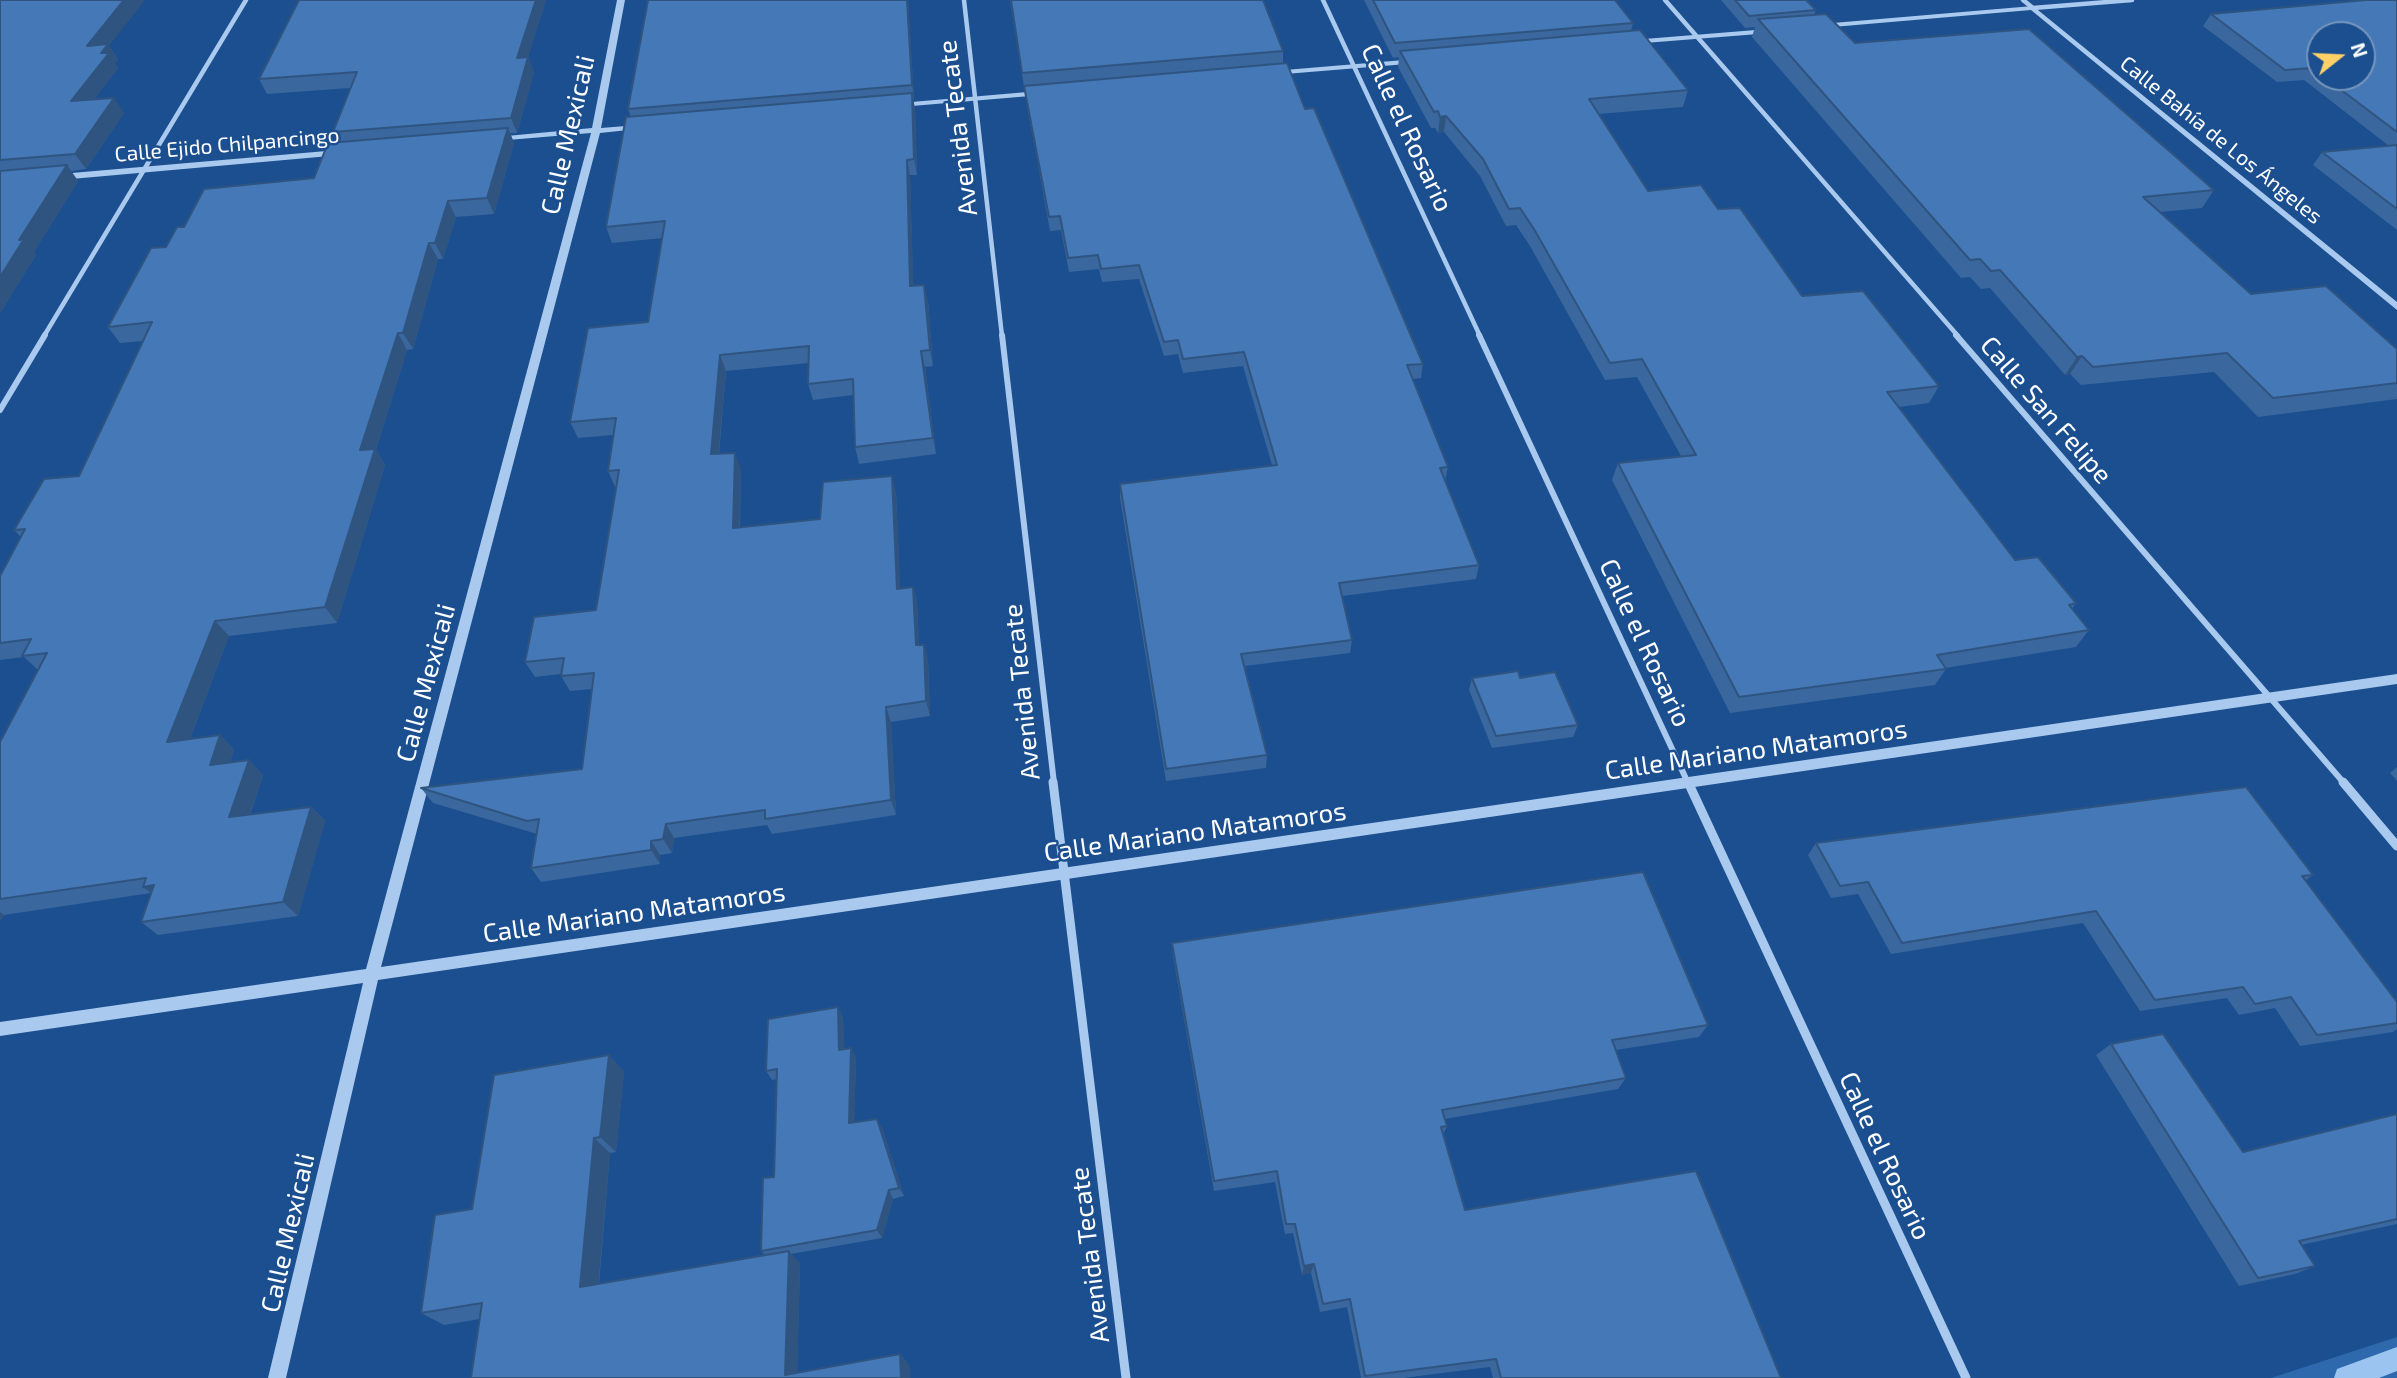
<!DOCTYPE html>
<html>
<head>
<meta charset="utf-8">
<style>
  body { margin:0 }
  #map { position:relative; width:2397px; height:1378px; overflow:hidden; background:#1b4f8f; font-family:"Exo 2",sans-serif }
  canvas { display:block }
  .north { position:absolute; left:2306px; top:21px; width:70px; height:70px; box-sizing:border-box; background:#1b4f8f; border:2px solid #7695bc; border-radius:50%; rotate:72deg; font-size:19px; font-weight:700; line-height:28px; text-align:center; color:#fff }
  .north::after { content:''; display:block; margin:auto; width:24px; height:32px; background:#ffd166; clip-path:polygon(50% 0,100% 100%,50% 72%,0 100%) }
</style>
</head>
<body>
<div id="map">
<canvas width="2397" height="1378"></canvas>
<div class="north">N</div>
</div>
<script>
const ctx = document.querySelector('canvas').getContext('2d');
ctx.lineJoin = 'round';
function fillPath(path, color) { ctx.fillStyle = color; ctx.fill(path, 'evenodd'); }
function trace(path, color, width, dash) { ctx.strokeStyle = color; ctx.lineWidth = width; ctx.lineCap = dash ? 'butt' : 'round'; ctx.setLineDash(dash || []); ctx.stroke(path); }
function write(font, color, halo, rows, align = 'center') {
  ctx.font = font + ' "Exo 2",sans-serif'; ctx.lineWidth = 5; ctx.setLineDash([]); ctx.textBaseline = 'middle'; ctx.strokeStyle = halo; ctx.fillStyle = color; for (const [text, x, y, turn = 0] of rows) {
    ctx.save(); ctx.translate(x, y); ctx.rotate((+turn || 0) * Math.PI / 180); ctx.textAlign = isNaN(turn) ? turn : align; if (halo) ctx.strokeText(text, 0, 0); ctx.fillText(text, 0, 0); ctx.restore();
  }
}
const green = new Path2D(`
  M2397,1337V1378H2271Z`);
const stream = new Path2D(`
  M2397,1347V1371L2379,1378H2334L2337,1369Z`);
const minorFar2 = new Path2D(`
  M964,0L1002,336
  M1323,0L1480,336
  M1665,0L1958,336
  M2023,0L2033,8L2132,0
  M44,336L246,0`);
const minorFar1 = new Path2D(`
  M1002,335L1054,783
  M1479,335L1688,783
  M1956,335L2344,783
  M0,410L45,335`);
const minor = new Path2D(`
  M1053,782L1126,1378
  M1688,782L1966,1378
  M2343,782L2397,846`);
const tertiary = new Path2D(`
  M617,0H625L601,128L638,125L642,127L638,129L600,133L381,967L2397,674V684L378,980L286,1378H268L363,983L0,1036V1022L366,969L591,133L496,141L492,139L496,137L592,128Z
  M2033,6L2397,302V310L2031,10L1821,28L1817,26L1821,24Z
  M1768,29H1771V33L1632,44L1628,42L1632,40Z
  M1416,59L1420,61L1419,63L1273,75L1269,73L1273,71Z
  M1039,91L1043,93L1042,95L900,107L896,105L900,103Z
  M338,150L341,151V155L60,180L56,177L60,174Z`);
const wall = new Path2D(`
  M0,0L109,46L118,59L115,63L118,68L94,99L124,113L86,169L71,171L78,181L34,252L36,255L0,313Z
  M546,0L528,57L534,72L517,133H510L514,143L494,214L456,217L443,259H438L413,349L407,350L376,450L385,465L337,623L229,636L190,739L220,735L234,750L230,762L249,760L263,775L250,815L311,807L325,821L298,916L158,935L141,922L151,893L4,915L0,921V742L38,670L24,657L0,660V576L21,537L14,530L79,476L143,341L120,343L108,327L166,247L184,227L314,178L338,142L333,132L350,88L267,94L259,79Z
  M908,0L914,99H913L915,109L917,175H910L913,286L928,301L933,366L925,367L936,454L859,464L855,447L853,395L813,400L808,384L809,363L726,371L719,454L741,469L740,528L820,519L896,492L900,588L913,587L917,602L919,645H924L928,660L930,716L891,722L896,815L772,834L767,825L674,838L672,853L660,855V864L541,882L531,868L537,834L433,803L421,788L582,769L592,689L570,691L561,676V674L535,677L525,662L596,610L617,487H615L608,471L613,435L578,438L570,422L648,322L663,238L612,243L606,227L631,117L628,109Z
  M1010,0H1263L1283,51V64L1305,109L1423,364L1421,378L1413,379L1448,467L1445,481L1479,565L1476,579L1342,596L1352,640L1350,653L1245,666L1267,755L1266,768L1166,781L1120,498V484L1272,465L1243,366L1183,373L1178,354L1164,356L1139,279L1102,282L1099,269L1069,272L1061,230L1050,231L1026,99Z
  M1364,0H1615L1633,23L1631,31L1688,90L1683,107L1598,114L1648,191L1718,209L1802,296L1939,386L1929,403L1899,407L2015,560L2076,603L2072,609L2089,630L2076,647L1945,668L1946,669L1935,685L1730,713L1612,480L1618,463L1681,456L1637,377L1605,380L1530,246L1516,225L1506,226L1480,176L1444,132L1438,133L1435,128H1431L1398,67L1399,57L1393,58Z
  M1721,0H1806L1816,10L1814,15L1855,43L2214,190L2202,208L2160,212L2251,294L2397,349V399L2258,417L2214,372L2081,385L2070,374L2065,375L1990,288L1981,289L1970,277L1961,278L1752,37L1755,27L1745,28Z
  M2397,0V230L2313,165L2322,152L2389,146L2304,80L2277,82L2203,26L2211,14ZM2320,35L2362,77H2320Z
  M1472,678L1578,725L1573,737L1492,748L1469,690Z
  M2397,767V781L2390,773Z
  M1816,843L2313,875L2305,881L2397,1002V1029L2393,1032L2300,1046L2275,1008L2239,1015L2227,998L2140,1011L2083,923L1891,954L1858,894L1831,898L1808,855Z
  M1172,943L1708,1025L1699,1037L1616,1050L1626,1078L1618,1089L1445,1119L1447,1126L1443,1135L1465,1210L1781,1378H1493L1490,1367L1403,1378H1361L1347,1307L1320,1312L1311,1273L1302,1275L1293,1233L1285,1234L1275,1182L1214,1191L1173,956Z
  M843,1017L844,1049L856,1057L854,1123L882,1128L904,1196L893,1199L882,1238L791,1254L800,1264L797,1373L900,1354L909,1365L910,1378H471L480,1319L444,1325L421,1313L472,1209L609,1055L624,1072L616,1152L610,1153L599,1284L765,1255L761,1251L774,1177L777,1079L772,1080L766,1071Z
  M2111,1044L2243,1152L2397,1114V1224L2301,1245L2315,1266L2295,1274L2239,1286L2096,1055Z`);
const shadedWall = new Path2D(`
  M124,0H145L109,46L118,59L115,63L118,68L81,117L71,101L87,46Z
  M536,0H546L523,73L517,58Z
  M907,0H908L914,99L912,85Z
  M528,57L534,72L517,133L511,118Z
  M912,93L915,109L917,175L914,159Z
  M114,98L124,113L86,169L75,154Z
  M1446,116L1444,132L1438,133L1440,117Z
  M508,128L514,143L494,214L487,198Z
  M907,160L910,175L914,302L910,286Z
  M67,165L78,181L34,252L36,255L0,313V277L19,240Z
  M448,201L456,217L443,259L435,243Z
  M429,243L438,259L413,349L403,333Z
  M924,285L928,301L933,366L930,350Z
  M398,333L407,350L376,450L385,465L337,623L325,607L360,450Z
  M921,351L925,367L936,454L933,438Z
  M720,355L726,371L717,470L711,454Z
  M2082,356L2070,374L2065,375L2077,357Z
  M735,453L741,469L739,544L733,528Z
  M892,476L896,492L901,605L897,589Z
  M913,587L917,602L920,661L916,645Z
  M215,621L229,636L183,757L167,742Z
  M924,645L928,660L930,716L926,701Z
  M886,707L891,722L896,815L891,800Z
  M220,735L234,750L225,779L210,765Z
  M249,760L263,775L244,831L229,817Z
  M311,807L325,821L298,916L283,902Z
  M666,824L674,838L672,853L663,839Z
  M651,841L660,855V864L651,850Z
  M154,885L160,900L143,887Z
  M0,912L4,915L0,921Z
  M838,1007L843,1017L845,1060L839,1050Z
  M851,1048L856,1057L854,1132L849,1123Z
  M609,1055L624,1072L616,1152L600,1137Z
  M877,1119L882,1128L904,1196L899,1188Z
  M594,1138L610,1153L597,1300L580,1287Z
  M889,1190L893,1199L882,1238L877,1230Z
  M789,1251L800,1264L797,1378L785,1375Z
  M1314,1264L1311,1273L1302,1275L1304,1266Z
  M900,1354L909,1365L910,1378H901Z`);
const building = new Path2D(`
  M0,0H124L87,46L108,44L101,53H109L71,101L114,98L75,154L0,160Z
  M299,0H536L517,58L528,57L511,118L333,132L357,72L259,79Z
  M648,0H907L912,85L628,109Z
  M1011,0H1263L1283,51L1022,73Z
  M1373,0H1615L1633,23L1395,43Z
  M1735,0H1806L1816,10L1749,16Z
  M2366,0H2397V132L2324,77H2362V35H2320V74L2312,68L2285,70L2211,14Z
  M1826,14L1855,43L2029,29L2214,190L2143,197L2251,294L2326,286L2397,349V383L2273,398L2227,353L2093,367L2082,356L2077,357L2000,270L1991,271L1980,259L1970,260L1758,19Z
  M1640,30L1688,90L1589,99L1648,191L1701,185L1718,209L1740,208L1802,296L1863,291L1939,386L1887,392L2015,560L2038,557L2076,603L2069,605L2089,630L1937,655L1946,669L1739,697L1618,463L1696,455L1642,359L1610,363L1534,229L1520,208L1509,209L1483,159L1446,116L1440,117L1438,111L1434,112L1400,51Z
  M1287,63L1305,109L1314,108L1423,364L1407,365L1448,467L1440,468L1479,565L1339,583L1352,640L1241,654L1267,755L1166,769L1120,484L1277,465L1244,352L1183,359L1178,340L1164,342L1139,265L1101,269L1098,255L1068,258L1060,216L1049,217L1024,86Z
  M912,93L914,159L907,160L910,286L924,285L930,350L921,351L933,438L855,447L853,379L808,384L809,346L720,355L711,454L735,453L733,528L820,519L823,482L892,476L897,589L913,587L916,645H924L926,701L886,707L891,800L765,819V810L666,824L663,839L651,841V850L531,868L539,819L527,821L421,788L582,769L594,673L561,676L564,658L525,662L534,617L596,610L619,470L608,471L616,418L570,422L588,328L648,322L665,221L606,227L626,117Z
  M508,128L487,198L448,201L435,243H429L403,333H398L360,450L375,449L325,607L215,621L167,742L220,735L210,765L249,760L229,817L311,807L283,902L141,922L154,885L143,887L146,878L0,899V742L47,653L22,656L31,639L0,643V576L25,529L14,530L44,479L79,476L152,322L108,327L151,248L166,247L177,227H184L204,189L314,178L328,143Z
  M2397,145V209L2322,152Z
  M67,165L19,240L24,239L0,277V171Z
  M1518,671L1520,678L1555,672L1578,725L1496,736L1472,678Z
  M2246,787L2313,875L2302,876L2397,1002V1023L2317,1035L2291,997L2255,1004L2243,987L2155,1000L2096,911L1902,943L1868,882L1840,886L1816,843Z
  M1643,872L1708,1025L1612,1040L1626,1078L1442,1110L1447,1126L1441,1127L1465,1210L1696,1171L1781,1378H1501L1496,1359L1365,1376L1350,1299L1323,1304L1314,1264L1304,1266L1295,1224H1286L1277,1171L1214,1181L1172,943Z
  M838,1007L839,1050L851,1048L849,1123L877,1119L899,1188L889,1190L877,1230L761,1251L763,1178L774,1177L777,1069L766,1071L768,1019Z
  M2163,1034L2243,1152L2397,1114V1219L2299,1241L2315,1266L2258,1278L2111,1044Z
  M609,1055L600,1137L594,1138L580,1287L789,1251L785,1375L900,1354L901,1378H471L482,1303L421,1313L435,1215L472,1209L494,1075Z`);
const farStreetnames = [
  ["Calle Bahía de Los Ángeles",2221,140,39],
  ["Calle Ejido Chilpancingo",227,145,-5]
];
const streetNames = [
  ["Avenida Tecate",958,128,-97],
  ["Calle el Rosario",1407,128,65],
  ["Calle Mexicali",568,135,-77],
  ["Calle San Felipe",2046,410,49],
  ["Calle el Rosario",1645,643,65],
  ["Calle Mexicali",426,683,-75],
  ["Avenida Tecate",1022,692,-96],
  ["Calle Mariano Matamoros",1756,750,-8],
  ["Calle Mariano Matamoros",1195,832,-8],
  ["Calle Mariano Matamoros",634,913,-8],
  ["Calle el Rosario",1885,1156,65],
  ["Calle Mexicali",288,1233,-77],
  ["Avenida Tecate",1090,1255,-97]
];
fillPath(green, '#2e69ad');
fillPath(stream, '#9cc4f0');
trace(minorFar2, '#a9c9ee', 4.5);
trace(minorFar1, '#a9c9ee', 6);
trace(minor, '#a9c9ee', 9);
fillPath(tertiary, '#a9c9ee');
fillPath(wall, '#3a679d');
fillPath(shadedWall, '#305480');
fillPath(building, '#4478b7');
trace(building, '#305480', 2);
write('21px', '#fff', '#1b4f8f', farStreetnames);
write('26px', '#fff', '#1b4f8f', streetNames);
</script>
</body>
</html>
